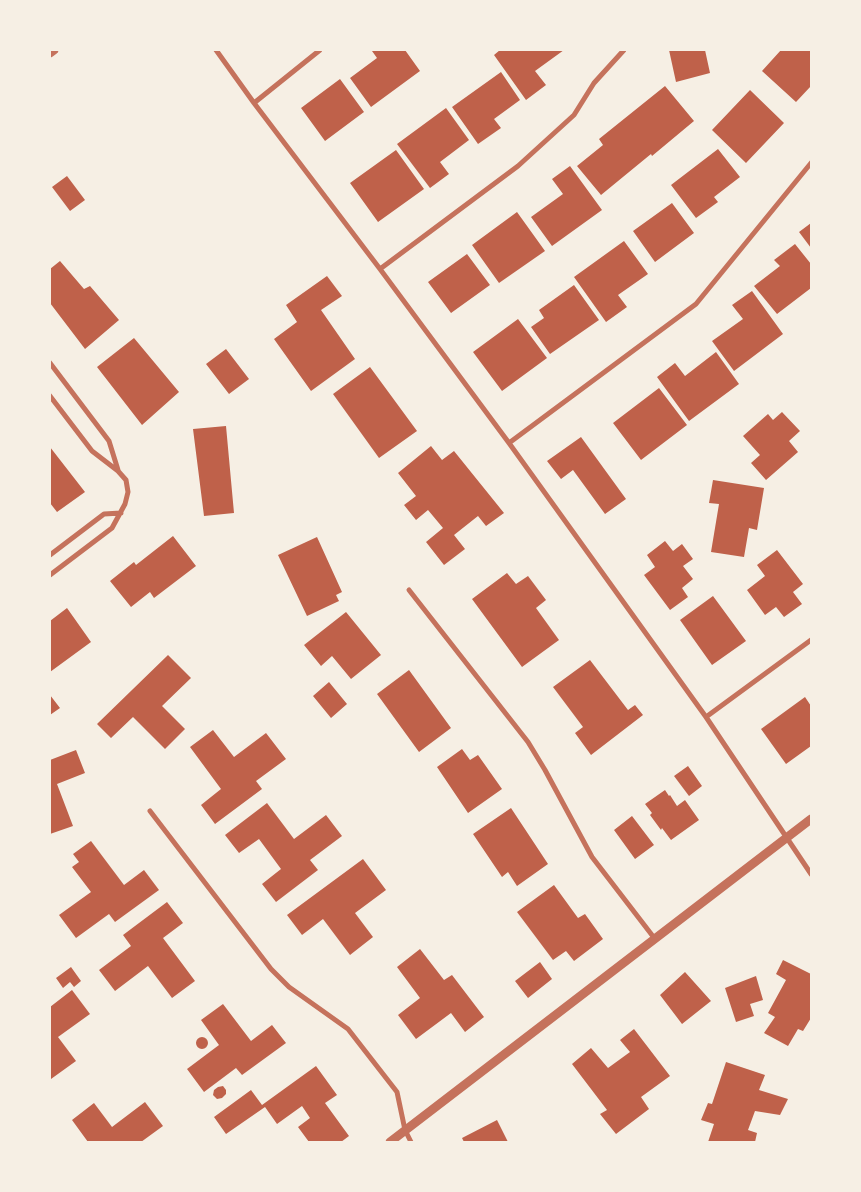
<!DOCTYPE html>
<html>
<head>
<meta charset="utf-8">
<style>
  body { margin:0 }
  #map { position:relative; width:861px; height:1192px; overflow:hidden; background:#f6efe4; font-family:"Fira Sans Condensed",sans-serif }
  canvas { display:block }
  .frame { position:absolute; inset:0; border:51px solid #f6efe4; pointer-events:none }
</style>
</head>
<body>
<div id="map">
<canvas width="861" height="1192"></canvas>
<div class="frame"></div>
</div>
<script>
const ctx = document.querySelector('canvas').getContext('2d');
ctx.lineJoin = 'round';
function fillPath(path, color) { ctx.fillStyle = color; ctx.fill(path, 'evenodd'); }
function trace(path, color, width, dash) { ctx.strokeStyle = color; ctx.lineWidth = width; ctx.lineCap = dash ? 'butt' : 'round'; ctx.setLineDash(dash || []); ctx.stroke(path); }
const building = new Path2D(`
  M374,50H405L420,71L371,107L350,78L377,58L372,51Z
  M500,50H564L535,71L546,85L526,100L494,55Z
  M669,50H705L710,73L676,82Z
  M781,50H811V86L796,102L762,71Z
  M501,72L520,100L494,119L501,128L478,144L452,107Z
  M340,79L364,112L325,141L301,108Z
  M665,86L694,121L652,156L651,154L601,195L577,166L603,145L599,139Z
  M750,90L784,123L746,163L712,130Z
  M446,108L469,140L440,162L449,174L430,188L397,144Z
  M718,149L740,177L714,197L718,202L696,218L671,185Z
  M396,150L424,189L378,222L350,183Z
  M570,166L602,210L552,246L531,217L563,194L552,179Z
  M67,176L85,200L70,211L52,187Z
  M672,203L694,233L655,262L633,231Z
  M517,212L545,251L499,283L472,245Z
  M811,223V248L799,232Z
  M624,241L648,274L618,295L627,307L606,322L574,277Z
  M795,244L811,264V288L777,314L754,286L780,266L774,260Z
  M467,254L490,285L451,313L428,282Z
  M60,261L84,289L90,286L119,320L85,349L50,303V269Z
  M327,276L342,296L321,310L355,359L311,391L274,339L297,322L286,305Z
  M574,285L599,320L550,354L531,327L544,318L539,310Z
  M752,291L783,334L734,371L712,341L743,319L732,305Z
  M518,319L547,358L502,391L473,352Z
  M134,338L179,392L142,425L97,367Z
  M226,349L249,379L229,394L206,364Z
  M716,352L739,384L689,421L657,377L675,363L685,376Z
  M370,367L417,431L379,458L333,394Z
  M659,388L687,425L641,460L613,423Z
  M782,412L800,431L789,441L798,452L766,480L751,463L760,455L743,436L768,414L773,420Z
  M226,426L234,513L204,516L193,429Z
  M581,437L626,499L605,514L573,470L561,479L547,461Z
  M431,446L442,460L454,451L504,513L486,526L478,516L454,535L465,549L444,565L426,542L443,528L428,510L416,520L404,505L416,496L398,473Z
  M50,447L85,492L57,512L50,503Z
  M713,480L764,488L757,530L749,528L744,557L711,552L719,504L709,503Z
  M173,536L196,566L154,598L150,592L131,607L110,581L134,562L136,565Z
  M317,537L342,592L336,595L339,601L307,616L278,555Z
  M665,541L673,551L682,544L693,559L683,566L693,579L682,588L688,597L670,610L644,575L655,567L647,555Z
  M777,550L803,584L793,592L802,604L784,617L776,607L765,615L747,590L765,576L757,565Z
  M507,573L516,584L528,576L546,600L536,608L559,640L522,667L472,599Z
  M713,596L746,641L712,665L680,620Z
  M67,608L91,642L50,672V621Z
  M346,612L381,655L351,679L332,656L321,666L304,645Z
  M168,655L191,678L162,706L185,729L165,749L133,717L111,738L97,724Z
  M590,660L628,710L635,705L643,715L591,755L575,733L583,727L553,687Z
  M409,670L451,728L419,752L377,694Z
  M329,682L347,704L331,718L313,696Z
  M50,695L60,708L50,715Z
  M805,697L811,706V746L786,764L761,729Z
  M213,730L234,757L266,733L286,759L256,781L262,789L215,824L201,805L221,789L190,747Z
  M462,749L470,760L478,755L502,789L468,813L437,767Z
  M76,750L85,773L57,784L73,826L50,834V760Z
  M688,766L702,786L689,796L674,776Z
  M665,790L669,796L670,795L677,806L685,800L699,820L671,840L662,828L661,830L650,815L652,813L645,804Z
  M267,803L294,839L326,815L342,836L310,860L318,870L276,902L262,884L281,869L259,839L239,853L225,835Z
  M511,808L548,864L517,886L508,872L502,877L473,834Z
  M632,816L654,845L635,859L614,830Z
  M91,841L124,885L144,870L159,890L115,922L109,914L76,938L59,915L91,892L72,867L79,862L73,854Z
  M363,859L386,890L355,913L373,937L350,955L323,919L302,935L287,915Z
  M554,885L578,918L585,914L603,939L574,961L566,951L553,960L517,912Z
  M167,902L183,923L163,938L195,981L172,998L148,966L115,991L99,970L131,946L123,935Z
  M420,949L444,980L452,975L484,1017L465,1032L451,1013L416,1039L398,1015L420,998L397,967Z
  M783,960L811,974V1018L803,1031L798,1029L788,1046L764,1033L775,1017L768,1013L786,980L776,974Z
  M540,962L552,979L528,998L515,981Z
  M71,967L81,981L74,987L70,982L63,988L56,978Z
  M685,972L711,1001L682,1024L660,995Z
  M756,976L763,1000L750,1004L754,1016L736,1022L725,988Z
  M72,990L90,1014L58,1037L76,1061L51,1079L50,1007Z
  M223,1004L251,1041L272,1025L286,1043L242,1075L236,1068L204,1092L187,1069L219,1045L201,1020Z
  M634,1029L670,1076L641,1097L649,1109L616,1134L600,1114L607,1110L572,1064L591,1048L608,1068L630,1052L620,1040Z
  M196 1043a6 6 0 1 1 12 0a6 6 0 1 1-12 0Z
  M726,1062L765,1075L759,1090L788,1099L780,1115L755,1111L748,1130L757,1133L755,1142H708L714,1124L701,1120L708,1103L712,1104Z
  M316,1066L337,1095L325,1103L349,1136L341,1142H309L298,1127L310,1118L302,1106L277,1124L265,1107L226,1134L214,1117L251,1090L262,1105Z
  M223,1086L226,1090V1094L222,1098L217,1099L213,1095L214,1090L218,1087Z
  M145,1102L163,1126L141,1142H88L72,1120L94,1103L112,1127Z
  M497,1120L508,1142H464L462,1138Z`);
const minor = new Path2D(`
  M216,50L254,103L380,269L509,443L706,717L811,874
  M254,103L320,50
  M380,269L518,166L574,115L594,83L624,50
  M50,363L109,441L118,470
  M50,396L92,451L118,471L126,480L128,492L125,504L112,528L50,575
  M509,443L696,304L811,163
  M50,555L104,514L121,513
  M409,590L528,742L545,770L592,857L655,939
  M706,717L811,640
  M150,811L271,969L289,987L348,1029L397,1092L405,1130L411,1142`);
const tertiary = new Path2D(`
  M50,53L54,50
  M390,1142L811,819`);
fillPath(building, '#bf614a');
trace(minor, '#c5725c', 5);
trace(tertiary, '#c5725c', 9);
</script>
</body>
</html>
